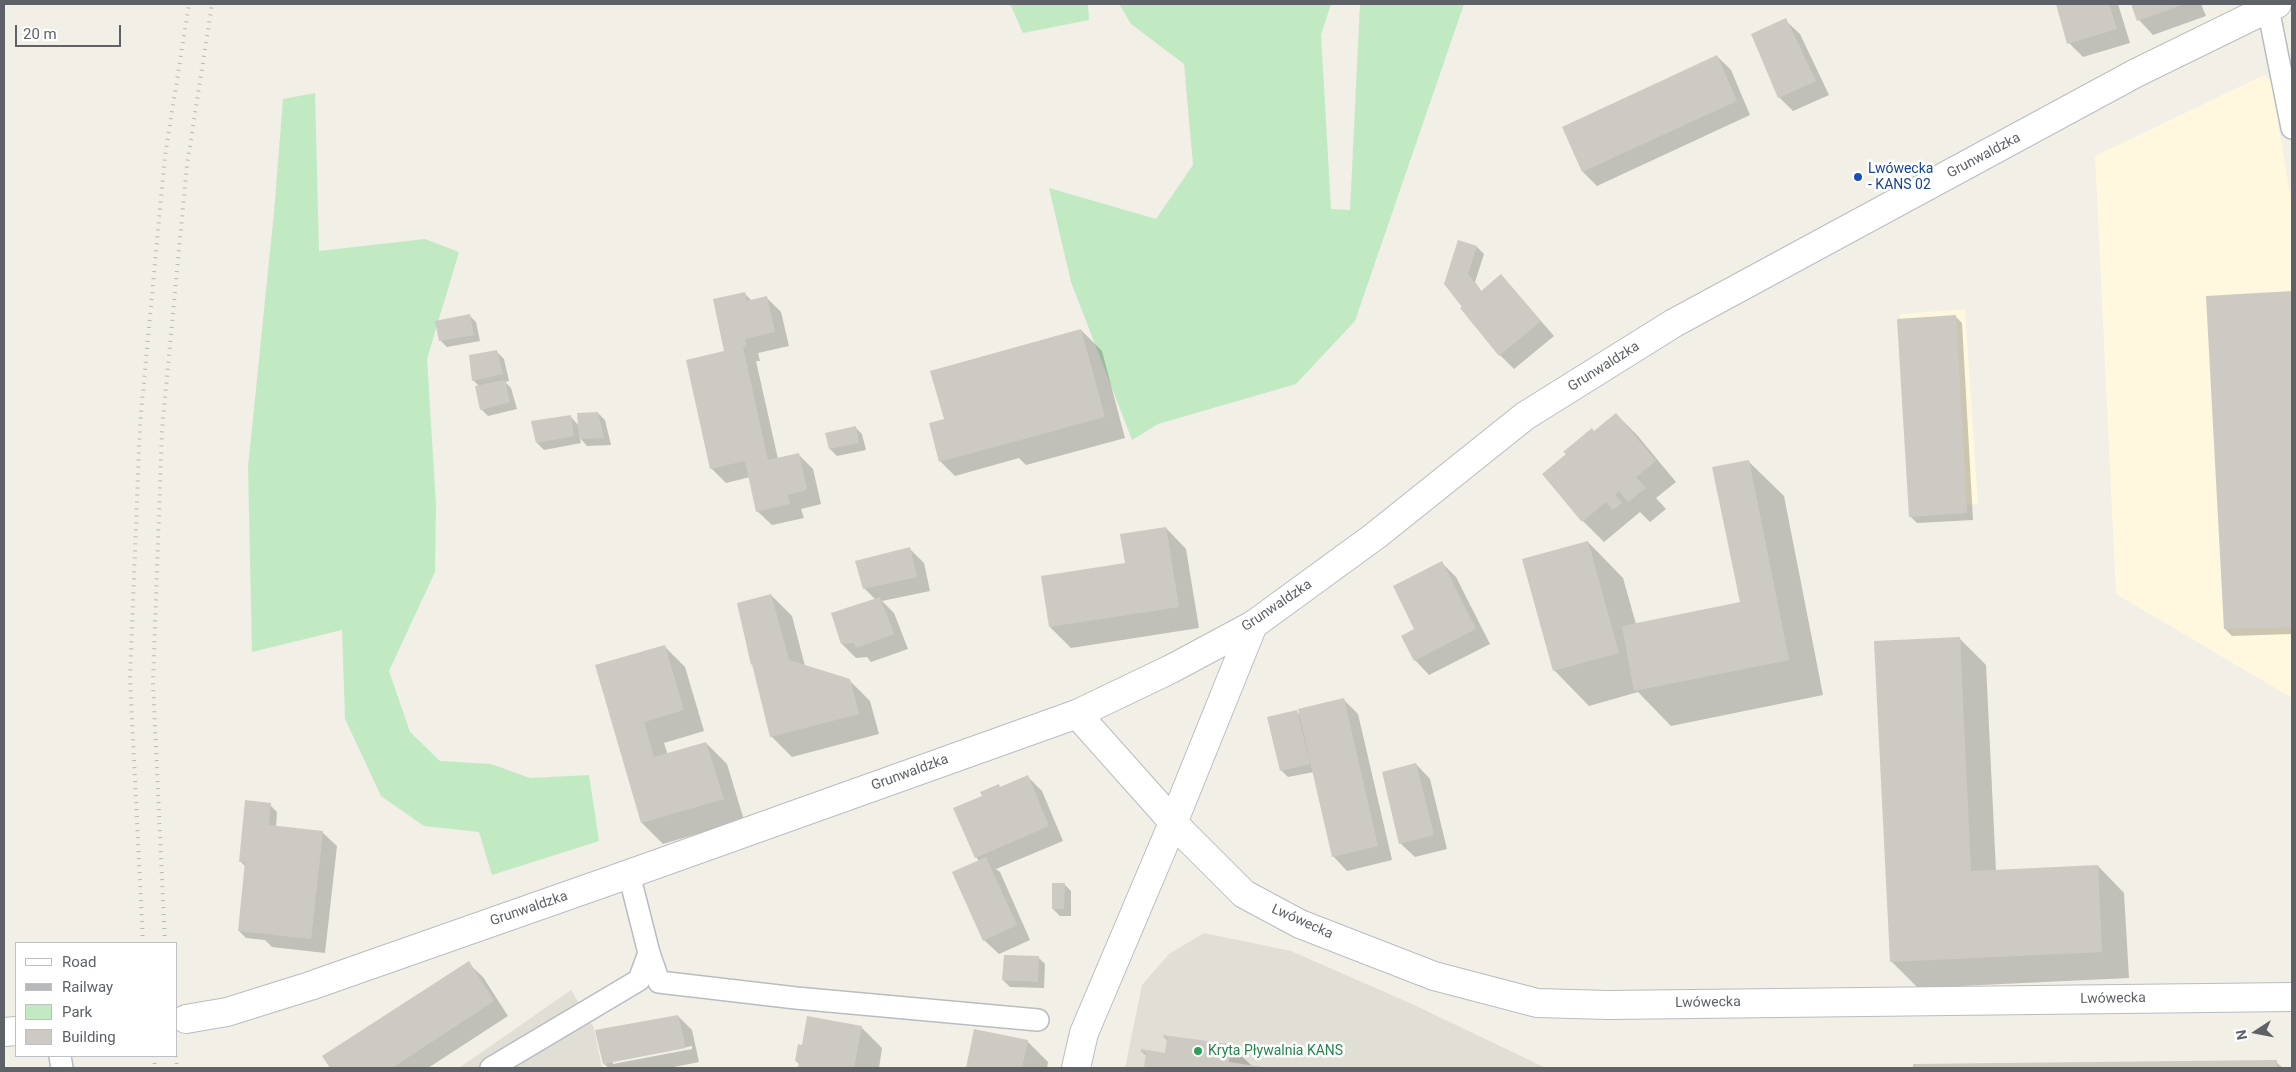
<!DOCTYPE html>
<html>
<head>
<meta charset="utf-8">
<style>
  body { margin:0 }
  #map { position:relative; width:2296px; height:1072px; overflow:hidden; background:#f1efe6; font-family:Roboto,sans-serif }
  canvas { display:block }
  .frame { position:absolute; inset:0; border:5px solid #5e6268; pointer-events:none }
  .legend { position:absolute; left:15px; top:942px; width:162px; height:115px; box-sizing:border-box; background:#fff; border:1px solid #bfc0c3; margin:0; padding:6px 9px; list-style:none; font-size:15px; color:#5e6268 }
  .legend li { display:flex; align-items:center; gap:10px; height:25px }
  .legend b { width:25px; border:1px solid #bfc0c3 }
  .north { position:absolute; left:2231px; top:1007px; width:50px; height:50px; -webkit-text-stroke:4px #fff; paint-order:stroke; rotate:259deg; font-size:14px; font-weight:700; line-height:20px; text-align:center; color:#5e6268 }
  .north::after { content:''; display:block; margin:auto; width:18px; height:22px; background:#5e6268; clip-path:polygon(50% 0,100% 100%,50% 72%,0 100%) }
  .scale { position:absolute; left:15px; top:25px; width:106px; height:22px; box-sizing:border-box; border:2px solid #5e6268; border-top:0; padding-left:6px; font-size:15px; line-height:18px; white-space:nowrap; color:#5e6268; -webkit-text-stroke:4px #fff; paint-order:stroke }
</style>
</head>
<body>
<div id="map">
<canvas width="2296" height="1072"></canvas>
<div class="frame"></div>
<ul class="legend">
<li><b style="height:6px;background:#fff"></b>Road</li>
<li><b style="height:6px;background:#b7b8b9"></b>Railway</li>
<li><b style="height:14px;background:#c1eac3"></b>Park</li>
<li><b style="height:14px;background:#cccac3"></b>Building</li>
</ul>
<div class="north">N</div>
<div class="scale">20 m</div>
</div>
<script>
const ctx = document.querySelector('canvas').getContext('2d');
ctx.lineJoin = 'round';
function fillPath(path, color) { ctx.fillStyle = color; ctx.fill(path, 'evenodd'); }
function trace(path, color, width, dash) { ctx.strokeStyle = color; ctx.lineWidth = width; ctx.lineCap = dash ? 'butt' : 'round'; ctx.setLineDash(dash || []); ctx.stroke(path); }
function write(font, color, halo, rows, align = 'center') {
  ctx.font = font + ' Roboto,sans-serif'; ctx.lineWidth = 5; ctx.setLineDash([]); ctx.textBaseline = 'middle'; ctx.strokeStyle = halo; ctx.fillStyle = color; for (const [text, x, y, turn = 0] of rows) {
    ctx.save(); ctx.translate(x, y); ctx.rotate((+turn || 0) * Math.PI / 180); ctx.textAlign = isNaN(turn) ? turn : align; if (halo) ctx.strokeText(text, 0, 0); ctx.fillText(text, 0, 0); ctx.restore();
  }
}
const commercial = new Path2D(`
  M2264,75L2271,81L2292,206V698L2116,594L2095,156Z
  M1965,309L1978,504L1913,508L1900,314Z`);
const education = new Path2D(`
  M1204,933L1291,951L1412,1004L1546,1068H1125L1142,985L1169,954Z
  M571,990L594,1028L602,1068H459Z`);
const green = new Path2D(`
  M1010,4H1088L1089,20L1023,33Z
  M1119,4H1331L1321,35L1331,209L1350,210L1360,4H1464L1355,321L1296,384L1158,424L1132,440L1071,282L1049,188L1156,219L1193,165L1184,64L1131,24Z
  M315,93L319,251L425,239L459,252L427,359L436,505L435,572L389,671L410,732L440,761L491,764L530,778L589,775L599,841L492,875L479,832L424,826L381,796L345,719L342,630L252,652L248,467L274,212L283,99Z`);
const shadow = new Path2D(`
  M2057,4H2118L2130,43L2083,57L2069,43Z
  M2133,4H2201L2206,16L2153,35L2139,20Z
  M1785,20L1800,34L1829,95L1793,111L1779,97Z
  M1717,56L1731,70L1750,115L1597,186L1583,172L1563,127Z
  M1477,247L1484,254L1475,282L1482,292L1501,275L1554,336L1514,369L1500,355L1445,283Z
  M2292,292V634L2232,636L2225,629L2207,298Z
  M745,294L752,301L766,297L781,312L789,346L758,353L760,361H756L778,459L799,455L813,469L821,504L801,509L804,518L772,525L757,511L750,477L726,483L711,468L726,352Z
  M469,315L476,322L480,341L447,347L440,340Z
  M1955,316L1962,323L1973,520L1917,523L1910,516Z
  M1081,330L1102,351L1125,438L1026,465L1019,458L955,476L941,462L930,424L945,420Z
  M497,352L504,359L509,381L505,382L511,388L517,409L488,416L481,409L479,386L473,380Z
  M598,413L605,420L611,445L587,446L580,438L581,443L544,450L537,443L571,417L579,426Z
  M1616,414L1637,435L1676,482L1656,498L1666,509L1650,522L1640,512L1604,542L1583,521L1544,474Z
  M855,427L862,434L866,450L837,456L830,449L827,434Z
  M1748,461L1784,496L1823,695L1671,726L1638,692L1589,706L1554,670L1588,542L1623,578L1636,624L1741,603Z
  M1166,528L1186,549L1199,628L1071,648L1050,627L1126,564Z
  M910,549L924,563L930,591L882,601L894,613L908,649L871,662L867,657L856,658L842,644L876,600L864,588Z
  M1442,563L1456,577L1490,644L1429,675L1415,660L1416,630Z
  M771,595L792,616L805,666L849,680L870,701L879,734L792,757L771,736L754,667L752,664L739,604Z
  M1959,638L1986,665L1996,871L2098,866L2124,893L2129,978L1918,988L1891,961Z
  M664,646L685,667L704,731L664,743L668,755L706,743L727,764L744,820L663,844L642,823L597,666Z
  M1344,700L1358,714L1392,860L1347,871L1333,856L1314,772L1288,777L1281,770L1296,711L1301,716Z
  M1416,764L1430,779L1447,849L1415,857L1400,843Z
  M1028,777L1042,791L1063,841L996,869L1000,872L1030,940L999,954L984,940L979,861L976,857L1001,788Z
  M270,805L277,812L276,827L322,832L337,846L325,953L272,947L265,940L246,938L239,931L246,867L240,861Z
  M1064,884L1071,891V916H1060L1053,909Z
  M1038,957L1045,964L1044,988L1010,987L1003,980Z
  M468,963L483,977L508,1016L428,1068H332L324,1056Z
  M678,1016L692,1030L699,1062L669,1068H609L604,1064ZM692,1046V1049L613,1064V1061Z
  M862,1028L882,1048L879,1068H799L800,1065L796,1061L803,1046Z
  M975,1031L1027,1041L1048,1062L1047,1068H968Z
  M1164,1037L1231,1046L1252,1066L1269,1068H1145L1147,1056L1142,1052L1166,1054L1168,1041Z
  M2276,1062L2283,1068H1915L1914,1065Z`);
const building = new Path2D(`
  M2056,4H2109L2117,29L2067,44Z
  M2131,4H2185L2137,21Z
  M1786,18L1816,81L1778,98L1751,34Z
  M1717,55L1737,101L1582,172L1562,127Z
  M1458,240L1477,246L1468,274L1481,291L1501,274L1541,321L1499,356L1460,308L1462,307L1444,284Z
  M2292,291V627L2224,629L2206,296Z
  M745,292L747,301L767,296L775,332L745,339L746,347H743L768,460L799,453L807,490L788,495L790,504L756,512L745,461L710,469L686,360L724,351L713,299Z
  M470,314L474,335L439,341L435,321Z
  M1956,315L1967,513L1909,517L1897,319Z
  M1081,329L1105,417L939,462L929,423L944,419L930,371Z
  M497,350L503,374L472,381L469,355Z
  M505,380L510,402L480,410L475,386Z
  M598,412L604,438L579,439L577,413Z
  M1616,413L1656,461L1636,477L1646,488L1628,502L1619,491L1615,495L1622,503L1613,510L1606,502L1582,522L1542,474L1566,454L1563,452L1592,428L1594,431Z
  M571,415L574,436L536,443L531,421Z
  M856,426L859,443L829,449L825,433Z
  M1749,460L1789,660L1634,691L1622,626L1740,602L1712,467Z
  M1166,527L1179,607L1049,627L1041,576L1125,563L1120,534Z
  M1588,541L1619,653L1553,671L1522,559Z
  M910,547L917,577L863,589L855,561Z
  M1442,561L1476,629L1414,661L1401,636L1414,629L1393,586Z
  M771,594L789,660L850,679L859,714L770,737L752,664L751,665L737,603Z
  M880,597L894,634L856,648L854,643L841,644L831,613Z
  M1960,637L1971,871L2098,865L2102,952L1890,962L1874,641Z
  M665,645L684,710L644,722L654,757L706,742L724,799L641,823L595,665Z
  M1344,698L1378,846L1332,857L1298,709Z
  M1297,710L1310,764L1280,771L1267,717Z
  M1416,763L1434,835L1399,844L1382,772Z
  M1028,775L1049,826L975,858L953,808L982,796L980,792L999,784L1000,787Z
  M245,800L271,803L269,825L323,831L311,939L238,931L245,862H239Z
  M986,857L1017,925L983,941L952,872Z
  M1052,883H1065L1064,909H1052Z
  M1004,955L1039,956L1038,982L1002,980Z
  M469,961L494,1001L392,1068H330L322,1056Z
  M678,1015L686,1048L603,1064L595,1030Z
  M807,1016L862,1026L854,1068H798L799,1062L795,1061L798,1044L802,1045Z
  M974,1029L1028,1040L1022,1068H966Z
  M1163,1035L1236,1045V1047H1231L1229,1062L1269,1068H1144L1146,1053L1141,1052V1049L1165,1053L1167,1038L1163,1037Z
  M2277,1060V1068H1913V1064Z`);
const service = new Path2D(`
  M2268,8L2292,128
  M629,874L649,953L659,982L796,998L1038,1020
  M60,1056L62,1068
  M491,1068L639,980L649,953`);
const minor = new Path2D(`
  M1077,714L1183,833L1244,894L1300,924L1434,976L1537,1003L1608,1005L2292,997
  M1076,1068L1084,1033L1173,823L1253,625`);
const tertiary = new Path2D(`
  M186,1019L227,1012L310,986L629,874L1077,714L1171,669L1253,625L1375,536L1525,416L1674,323L2136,73L2277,4
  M4,1032L16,1031`);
const rail = new Path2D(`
  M143,943L130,679L140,424L165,156L189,4
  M165,943L153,683L162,430L187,165L212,4
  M154,1056L155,1068
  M176,1056L177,1068`);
const markers = [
  [1858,177,5,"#1a4fb4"],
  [1198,1051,5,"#2e9e5b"]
];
const streetNames = [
  ["Grunwaldzka",1984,156,-28],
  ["Grunwaldzka",1604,367,-32],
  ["Grunwaldzka",1277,606,-34],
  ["Grunwaldzka",910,773,-20],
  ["Grunwaldzka",529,909,-19],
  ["Lwówecka",1302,922,24],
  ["Lwówecka",2113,999,-1],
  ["Lwówecka",1708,1003,-1]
];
const transitNames = [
  ["Lwówecka",1868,169],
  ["- KANS 02",1868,185]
];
const leisureNames = [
  ["Kryta Pływalnia KANS",1208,1051]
];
fillPath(commercial, '#fff8de');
fillPath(education, '#e1ded5');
fillPath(green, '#c1eac3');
fillPath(shadow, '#0003');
fillPath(building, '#cccac3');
trace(service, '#b9bcc1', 24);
trace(minor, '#b9bcc1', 30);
trace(tertiary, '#b9bcc1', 30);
trace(service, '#fff', 21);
trace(minor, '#fff', 28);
trace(tertiary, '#fff', 28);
trace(rail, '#b7b8b9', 4, [1, 6]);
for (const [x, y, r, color] of markers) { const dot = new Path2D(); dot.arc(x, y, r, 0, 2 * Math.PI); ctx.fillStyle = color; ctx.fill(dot); trace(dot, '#fff', 2); }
write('14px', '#5e6268', '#fff', streetNames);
write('14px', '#164399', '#fff', transitNames, 'left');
write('14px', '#27864d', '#fff', leisureNames, 'left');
</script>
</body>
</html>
